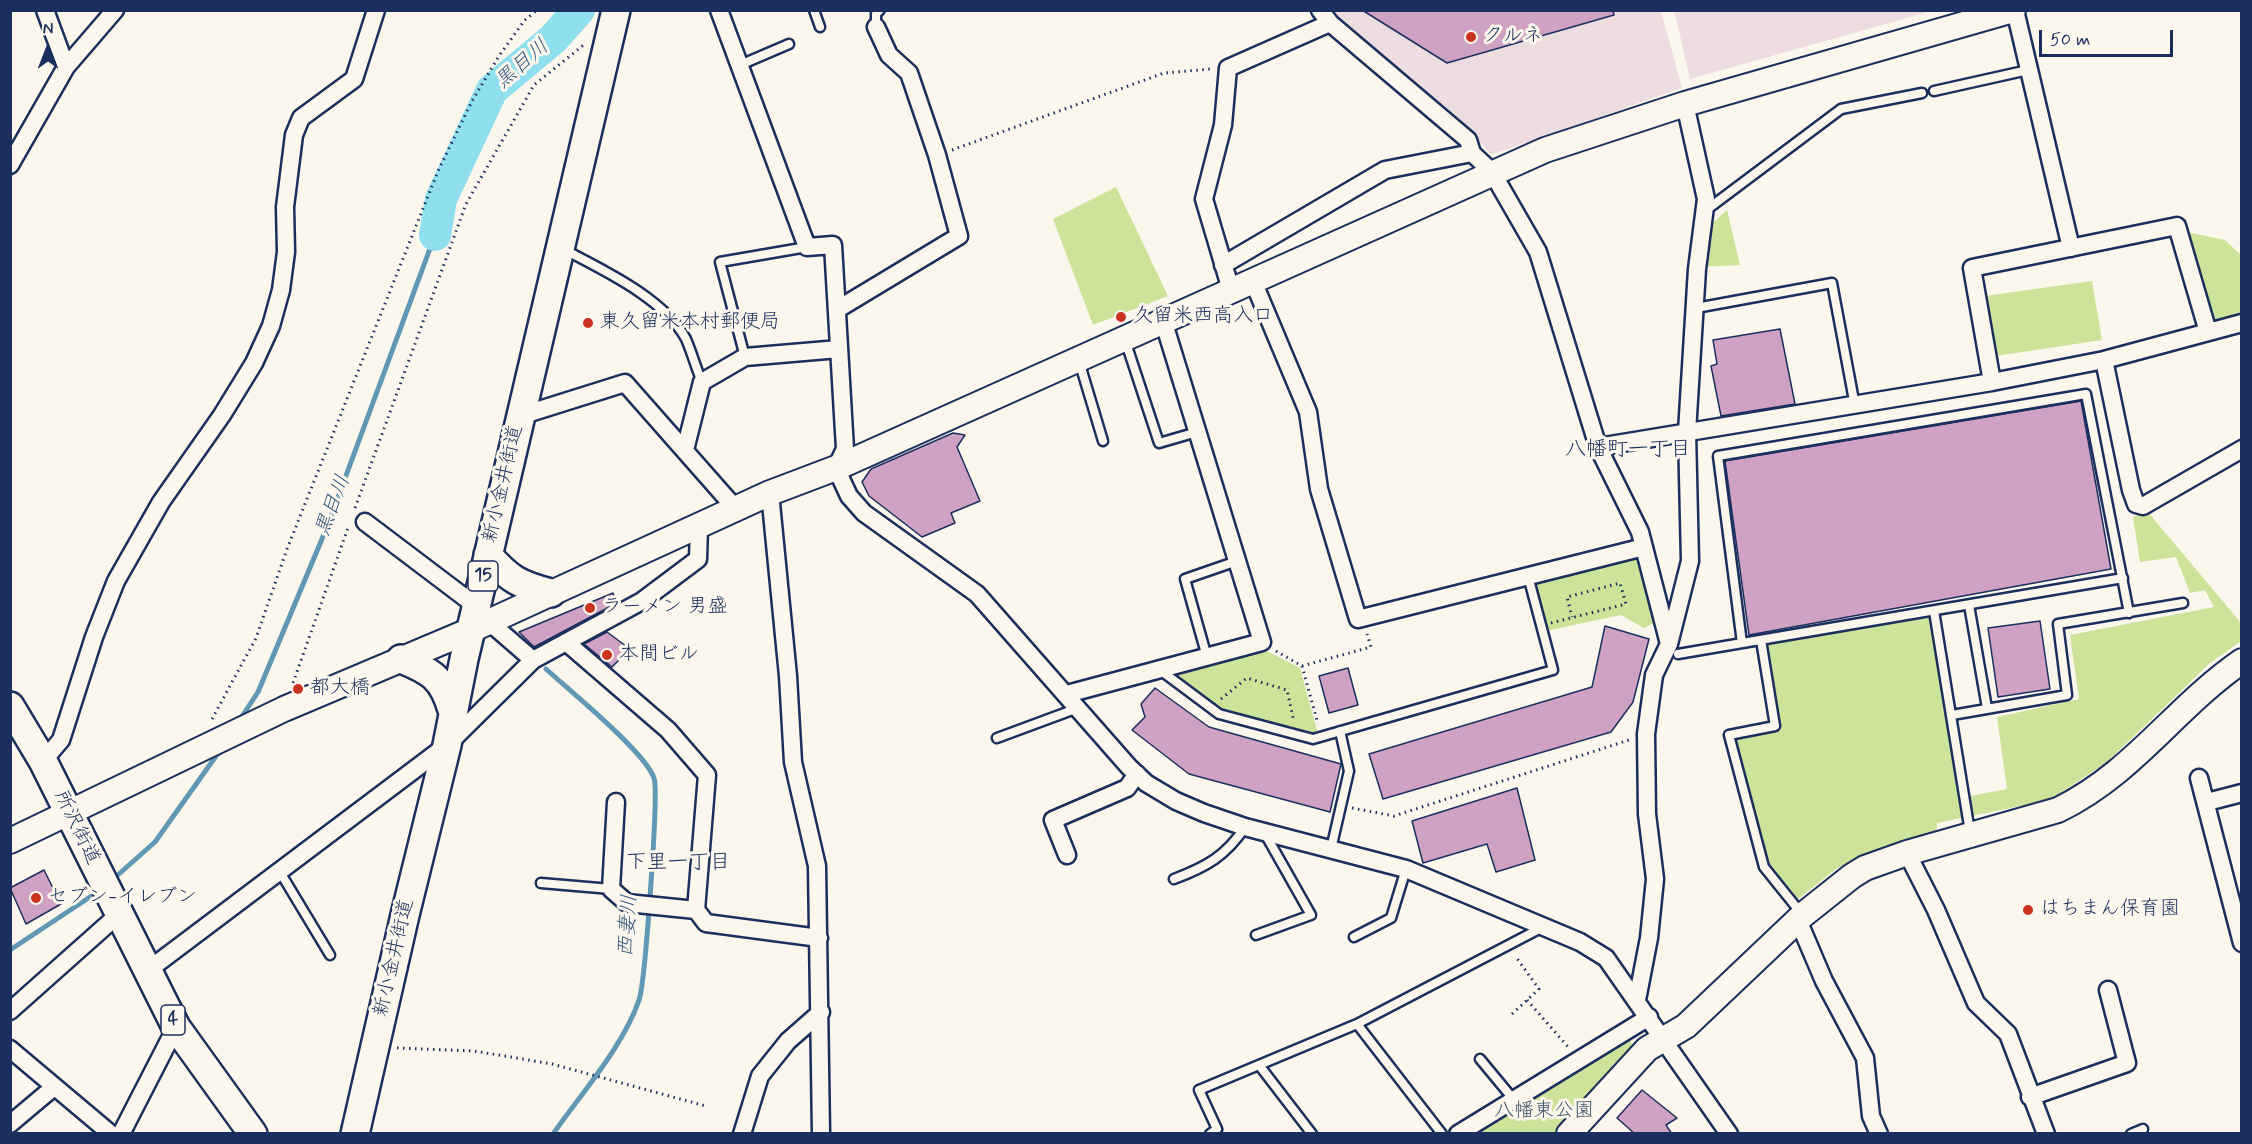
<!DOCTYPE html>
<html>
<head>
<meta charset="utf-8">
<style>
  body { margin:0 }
  #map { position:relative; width:2252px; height:1144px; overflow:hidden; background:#fbf7ec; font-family:Mynerve,sans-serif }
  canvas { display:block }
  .frame { position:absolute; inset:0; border:12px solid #1b2f5e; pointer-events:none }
  .north { position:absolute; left:18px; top:18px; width:60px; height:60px; -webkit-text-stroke:4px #fbf7ec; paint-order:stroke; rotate:0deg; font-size:16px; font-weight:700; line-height:24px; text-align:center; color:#1b2f5e }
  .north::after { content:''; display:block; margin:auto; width:21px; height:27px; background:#1b2f5e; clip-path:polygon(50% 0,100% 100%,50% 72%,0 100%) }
  .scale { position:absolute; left:2039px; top:30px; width:134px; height:27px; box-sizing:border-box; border:3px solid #1b2f5e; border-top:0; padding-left:8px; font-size:18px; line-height:21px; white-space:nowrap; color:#1b2f5e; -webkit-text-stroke:4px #fbf7ec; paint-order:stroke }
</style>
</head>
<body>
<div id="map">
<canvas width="2252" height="1144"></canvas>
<div class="frame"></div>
<div class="north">N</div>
<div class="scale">50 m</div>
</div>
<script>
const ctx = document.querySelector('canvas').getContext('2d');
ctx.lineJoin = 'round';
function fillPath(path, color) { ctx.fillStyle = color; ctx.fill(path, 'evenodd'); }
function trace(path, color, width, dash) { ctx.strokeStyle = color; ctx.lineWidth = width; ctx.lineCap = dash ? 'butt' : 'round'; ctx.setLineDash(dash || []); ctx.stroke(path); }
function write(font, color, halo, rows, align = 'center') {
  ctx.font = font + ' Mynerve,"Klee One",sans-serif'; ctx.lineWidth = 6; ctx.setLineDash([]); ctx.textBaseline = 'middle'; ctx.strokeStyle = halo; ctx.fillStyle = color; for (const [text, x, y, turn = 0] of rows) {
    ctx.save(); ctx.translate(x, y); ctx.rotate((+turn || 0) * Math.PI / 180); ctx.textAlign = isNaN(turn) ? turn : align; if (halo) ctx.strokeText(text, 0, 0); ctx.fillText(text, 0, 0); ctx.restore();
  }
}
const built = new Path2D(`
  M1674,10H1932V11L1690,79Z
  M1323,11H1661L1682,88L1491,155L1476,138Z`);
const green = new Path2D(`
  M1116,187L1168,296L1093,325L1053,219Z
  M1727,210L1740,265L1697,267L1702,233Z
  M2178,230L2225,240L2241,255V323L2225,327L2203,314Z
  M2092,281L2102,340L1996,356L1985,296Z
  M2147,511L2241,623V641L2210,663L2107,762L2050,800L1937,823V833L1870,854L1836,869L1793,903L1771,876L1729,737L1775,726L1761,641L1934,611L1965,797L2007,789L1997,717L2079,699L2070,635L2214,607L2205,590L2190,593L2176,557L2140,562L2133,517Z
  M1638,555L1656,622L1644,628L1621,615L1546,631L1532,580Z
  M1263,649L1300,668L1318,734L1312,735L1220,711L1168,673Z
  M1628,1037L1633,1046L1554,1133L1470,1134Z`);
const stream = new Path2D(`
  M546,669C569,690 645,752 654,778C659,792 645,984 639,1000C624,1045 581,1094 553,1134
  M239,721L258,692L327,527L435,235
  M111,881L155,842L221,749
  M10,950L99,891`);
const river = new Path2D(`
  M435,235L441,199L492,90L553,39L579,10`);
const building = new Path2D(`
  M1362,10H1613L1614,15L1447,63Z
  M1780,329L1795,404L1721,416L1711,366L1717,364L1713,340Z
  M2081,401L2111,569L1749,635L1725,461Z
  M953,433L965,435L957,447L980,501L951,513L955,523L922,537L869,496L862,482L871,469Z
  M613,593L617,603L534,647L519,632Z
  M2040,621L2050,689L1998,697L1988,628Z
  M1605,626L1649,639L1633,702L1611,732L1383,799L1369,754L1592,687Z
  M607,632L630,649L612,667L584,644Z
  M1348,668L1358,705L1329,713L1319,676Z
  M1155,688L1209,727L1341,764L1330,812L1189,774L1132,730L1145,717L1141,704Z
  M1517,788L1535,860L1496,872L1487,844L1423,863L1412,821Z
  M44,870L61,904L26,924L10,888Z
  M1642,1090L1677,1118L1666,1125L1672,1134H1635L1617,1118Z`);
const path = new Path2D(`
  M952,150L1164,73L1211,69
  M355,508L466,204L534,85L586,43
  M1551,623L1626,604L1620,583L1567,597L1572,617
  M1276,651L1302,666L1318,724
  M1302,666L1371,647L1367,634
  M293,683L349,525
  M1221,699L1247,678L1287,690L1294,722
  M212,719L256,638L287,549L438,171L472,101L499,56L524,21L537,10
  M1352,808L1394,816L1629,740
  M1527,1000L1569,1048
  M1512,1014L1539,989L1516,957
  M397,1048L474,1051L552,1064L706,1106`);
const lane = new Path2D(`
  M814,10L820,27
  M876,27V14L880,10
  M740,65L789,44
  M1934,91L2028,70
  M1705,211L1841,109L1922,93
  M565,250C603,270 665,299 686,339C692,353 696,368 702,382
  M1696,308L1832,283L1855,406
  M1125,340L1159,443L1197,432
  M745,357L720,262L807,247
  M1079,361L1103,441
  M1969,605L1987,708
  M1934,611L1970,832
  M1761,640L1775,726L1729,735L1764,867L1801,913
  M1742,643L1718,456L2086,394L2129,613
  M1678,654L2123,578
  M1207,657L1185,579L1237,561
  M1160,670L1219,714L1313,739L1553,670L1528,576
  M1952,715L2067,695L2058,624L2183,603
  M997,738L1078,708
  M1331,849L1349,771L1340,731
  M280,872L330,955
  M1174,879C1206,867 1226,856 1245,827
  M541,883L611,889
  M1256,935L1311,915L1264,832
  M1354,937L1391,918L1406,869
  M1357,1024L1442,1134
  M1480,1059L1514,1100
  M1259,1065L1312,1134
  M1210,1134L1217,1129L1199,1090L1357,1024L1543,927
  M2131,1134L2143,1129`);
const street = new Path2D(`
  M45,10L66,67
  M719,10L807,247L833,245L845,449L836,468L849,496L864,513L977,594L1129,767L1146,783L1176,801L1204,813L1245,827L1406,869L1580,942L1606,958L1729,1134
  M1320,10L1330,23L1468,140L1472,153L1492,172L1538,252L1598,447L1640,532L1668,640
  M2015,10L2071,248
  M10,165L66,67L115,10
  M1223,265L1385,170L1472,153
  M1253,281L1308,412L1319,489L1358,619L1644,547
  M1231,290L1204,199L1223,125L1228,68L1330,23
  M838,309L959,236L937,155L909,73L889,55L876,27
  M2104,360L2131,490L2136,504L2143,506L2242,449
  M1992,382L1972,268L2177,226L2208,332
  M520,416L625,383L736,509
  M1598,447L1992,382L2104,360L2242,323
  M685,450L702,382L745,357L839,349
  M770,493L788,676L793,762L817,866L821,1134
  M365,522L476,606
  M488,621L533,660
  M566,642L668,730L707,775L696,910L706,923L819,938
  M1067,694L1262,642L1163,320
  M43,761L61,740L94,637L116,581L161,502L222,415L254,363L271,326L281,290L286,252L285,207L294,135L301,118L354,79L376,10
  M2199,778L2242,943
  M616,802L611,889L627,903L696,910
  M2207,802L2242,793
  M1907,853L1936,910L1976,1003L2008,1034L2046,1134
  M1067,855L1053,820L1127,788L1137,774
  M1798,920L1824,981L1865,1058L1871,1116L1879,1134
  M147,971L447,745L533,660L642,601L698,559L699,527
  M1637,1000L1649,938L1655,879L1647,814L1646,734L1654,675L1669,644L1690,561L1687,432L1697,269L1706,199L1685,104
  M10,1011L119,914
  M10,1049L111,1134
  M2030,1097L2127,1063L2108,990
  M10,1124L54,1087
  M121,1134L176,1027
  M742,1134L760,1076L788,1041L821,1012
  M1458,1134L1649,1017`);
const secondary = new Path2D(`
  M10,841L284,709L471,630L770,493L836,468L1545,150L1685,104L2013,10
  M1569,1134L1647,1049L1686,1026L1803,915L1852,876L1865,868L1907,853L2058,810C2134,773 2174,708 2242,661`);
const primary = new Path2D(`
  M488,555C509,579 519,585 551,593
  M401,659C431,671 443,678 452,710
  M10,706L43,761L176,1027L253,1134
  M355,1134L405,915L447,745L464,659L616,10`);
const markers = [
  [1471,37,6,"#c8321e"],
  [1121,317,6,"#c8321e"],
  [588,323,6,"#c8321e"],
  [590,608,6,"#c8321e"],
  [607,655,6,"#c8321e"],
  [298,689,6,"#c8321e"],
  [36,898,6,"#c8321e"],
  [2028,910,6,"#c8321e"]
];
const shields = [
  [483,576,30],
  [173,1020,24]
];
const shieldNames = [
  ["15",483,576],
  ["4",173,1020]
];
const poiNames = [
  ["クルネ",1483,37],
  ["久留米西高入口",1133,317],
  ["東久留米本村郵便局",600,323],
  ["ラーメン 男盛",602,608],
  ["本間ビル",619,655],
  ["都大橋",310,689],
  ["セブン-イレブン",48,898],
  ["はちまん保育園",2040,910]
];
const streetNames = [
  ["新小金井街道",504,484,-77],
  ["所沢街道",76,828,64],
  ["新小金井街道",395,958,-77]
];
const parkNames = [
  ["八幡東公園",1544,1112]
];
const waterNames = [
  ["黒目川",523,65,-41],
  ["黒目川",334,506,-69],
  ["西妻川",629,926,-86]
];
const neighbourhoodNames = [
  ["八幡町一丁目",1628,451],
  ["下里一丁目",678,864]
];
fillPath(built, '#eedde0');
fillPath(green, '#cce399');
trace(stream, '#6199b4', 5);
trace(river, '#90dfee', 32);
fillPath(building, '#cfa1c3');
trace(building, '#1b2f5e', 1.5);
trace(lane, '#1b2f5e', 13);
trace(street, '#1b2f5e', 21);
trace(secondary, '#1b2f5e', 28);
trace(primary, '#1b2f5e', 32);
trace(path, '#1b2f5e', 3, [1.5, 4.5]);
trace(lane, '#fbf7ec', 8);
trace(street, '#fbf7ec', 16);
trace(secondary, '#fbf7ec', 24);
trace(primary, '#fbf7ec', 27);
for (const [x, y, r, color] of markers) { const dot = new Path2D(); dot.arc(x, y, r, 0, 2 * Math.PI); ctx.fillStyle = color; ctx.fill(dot); trace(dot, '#fbf7ec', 2); }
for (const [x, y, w] of shields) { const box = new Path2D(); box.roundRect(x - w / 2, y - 15, w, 30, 4.5); ctx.fillStyle = '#fbf7ec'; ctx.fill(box); trace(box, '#1b2f5e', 1.5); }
write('bold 18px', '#1b2f5e', null, shieldNames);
write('20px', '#1b2f5e', '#fbf7ec', poiNames, 'left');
write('20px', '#1b2f5e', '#fbf7ec', streetNames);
write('20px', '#3e536a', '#fbf7ec', parkNames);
write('italic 21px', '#385b82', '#fbf7ec', waterNames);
write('21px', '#1b2f5e', '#fbf7ec', neighbourhoodNames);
</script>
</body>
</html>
